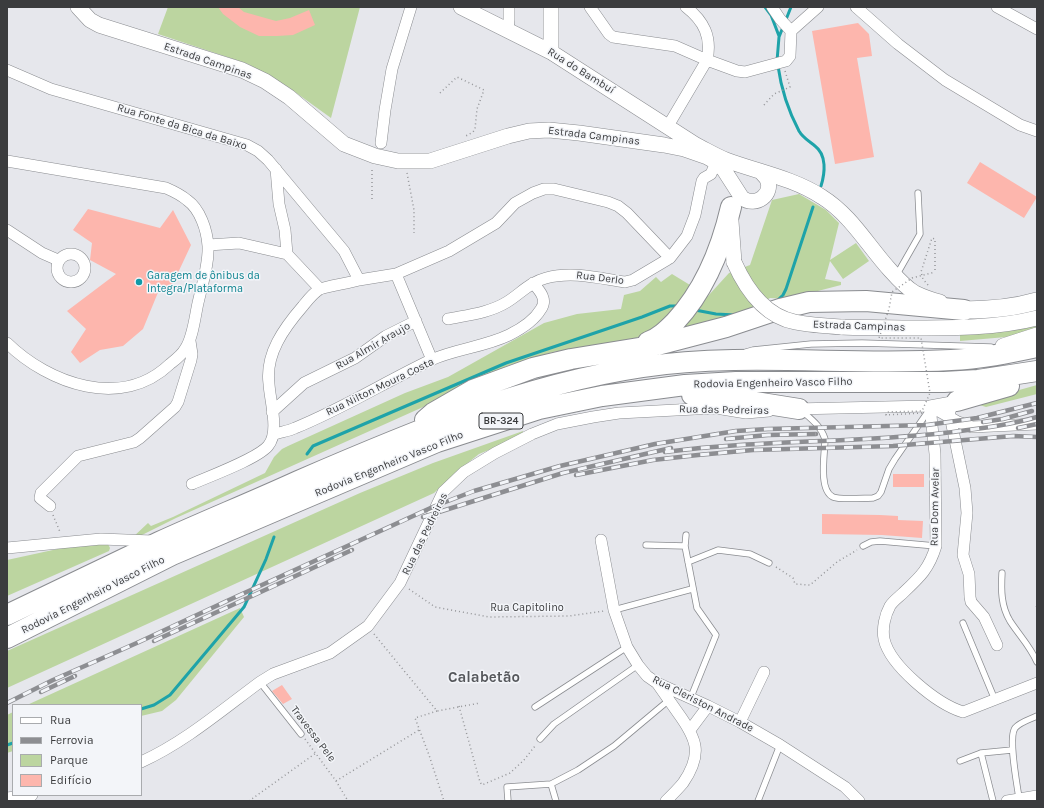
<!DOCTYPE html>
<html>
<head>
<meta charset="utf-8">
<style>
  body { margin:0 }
  #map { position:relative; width:1044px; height:808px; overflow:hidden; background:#e6e7ec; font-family:Karla,sans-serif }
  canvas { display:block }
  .frame { position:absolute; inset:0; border:8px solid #3b3c3e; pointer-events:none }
  .legend { position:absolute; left:12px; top:704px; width:130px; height:92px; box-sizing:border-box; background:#f3f5f9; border:1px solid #a9abae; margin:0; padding:5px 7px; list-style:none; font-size:12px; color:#3b3c3e }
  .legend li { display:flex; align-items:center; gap:8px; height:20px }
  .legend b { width:20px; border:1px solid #a9abae }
</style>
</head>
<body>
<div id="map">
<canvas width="1044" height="808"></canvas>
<div class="frame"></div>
<ul class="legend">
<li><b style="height:5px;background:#fff"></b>Rua</li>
<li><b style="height:5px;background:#8d8e92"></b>Ferrovia</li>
<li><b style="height:11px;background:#bcd5a0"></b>Parque</li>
<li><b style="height:11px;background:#fdb6ad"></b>Edifício</li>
</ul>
</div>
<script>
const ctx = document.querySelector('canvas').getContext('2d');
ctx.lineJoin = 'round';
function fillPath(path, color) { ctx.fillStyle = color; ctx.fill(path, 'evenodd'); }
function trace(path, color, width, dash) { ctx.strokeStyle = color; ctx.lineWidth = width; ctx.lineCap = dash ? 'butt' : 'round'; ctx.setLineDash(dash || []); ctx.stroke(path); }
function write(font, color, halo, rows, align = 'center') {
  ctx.font = font + ' Karla,sans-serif'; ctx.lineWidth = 3; ctx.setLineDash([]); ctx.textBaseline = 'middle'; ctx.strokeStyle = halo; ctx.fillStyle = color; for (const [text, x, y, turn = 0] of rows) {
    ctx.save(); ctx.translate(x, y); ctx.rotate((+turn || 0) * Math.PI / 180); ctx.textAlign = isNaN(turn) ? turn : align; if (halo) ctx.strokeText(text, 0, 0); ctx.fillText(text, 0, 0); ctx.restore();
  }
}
const green = new Path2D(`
  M168,7H360L331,118L288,87L248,64L158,34Z
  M799,194L826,210L839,223L830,260L856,243L869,261L843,279L830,261L825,279L841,282V285L787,299L770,298L753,308L683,330L553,352L507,366L432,403L176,518L134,539L132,538L148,523L151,526L173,517L265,473L274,457L282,449L288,446L405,393L448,377L544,323L577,314L621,309L624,295L640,291L656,277L661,282L672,274L708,296L729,273L750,265L772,200Z
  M1037,324V331L1018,336L960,341V334Z
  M1037,385V394L986,407L973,403Z
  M523,431V436L479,454L459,470L434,493L7,688V651L360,493L433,463Z
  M108,544L110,548L109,551L7,596V560L62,548Z
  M240,608L244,617L176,700L162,711L141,716V705H27Z
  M13,712V751L7,753V715Z`);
const stream = new Path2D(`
  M765,7L771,15L779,36
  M785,22L791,7
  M777,61L779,37L783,27
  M778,66C781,88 789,112 799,131C803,138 809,141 815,146C827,155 825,173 821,186
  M778,300L783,295L786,289L813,207
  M695,310L716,314L735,315
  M307,454L313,446L506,363L642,317L670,306H678
  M141,709L154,705L170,695L244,607L266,559L274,537
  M7,745L13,743`);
const building = new Path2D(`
  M218,7H238L244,12L276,21L290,18L309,10L315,25L293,35L277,36H259L240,27L223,14Z
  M858,23L869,34L872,56L857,58L874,157L835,164L812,31Z
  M980,162L1037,197L1024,218L967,183Z
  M88,209L160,228L173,210L191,245L169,292L159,290L143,329L123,346L100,350L80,363L71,352L86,329L67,311L116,274L90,260L92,243L73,230Z
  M893,474H924V487H893Z
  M822,514L880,515L898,516V520L923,521L922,538L882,535L822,534Z
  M282,685L292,699L283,704L272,691Z`);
const path = new Path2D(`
  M440,93L457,77L484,90L477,109L475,129L473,132L464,137
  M764,105L774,94L790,87L785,71
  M407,173L414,210V233
  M372,199V168
  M928,285L923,279L921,272L932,238L935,239V272
  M53,515L60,532
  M776,567L793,578L795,584L810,585L837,562L857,550
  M409,589L435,607L489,617L569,616L604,611
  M1036,606L1037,607
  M374,634L437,711L480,703
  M459,706L480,782L482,785L510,773L524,760L535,746
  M437,711L415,718L429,755L444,801
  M305,739L336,781L348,801
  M336,781L419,730
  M249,801L316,753`);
const lane = new Path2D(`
  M896,276L920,234L918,193
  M746,352L753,350L811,344L862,343L991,347
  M801,410C811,419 821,426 825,439C825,452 818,490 833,497C839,500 865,498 873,498L878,496L881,492L889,469L895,459L927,413L929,409
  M686,535L685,546L697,608L716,635L691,697
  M646,545L685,546
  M863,546L871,542L880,541L936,546
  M688,562L718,550L750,554L769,563
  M1002,573C1001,590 1001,606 1010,621C1019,635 1030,646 1037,662
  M614,610L692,589
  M963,623L995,700
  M260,682L301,734
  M535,707L627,647
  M540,739L554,724L638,665
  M981,753L993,801
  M960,761L981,753L1012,750
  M551,784L556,801
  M1019,798C1017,784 1008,738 1015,728C1020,722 1031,719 1037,716
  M508,801L507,787L551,784L578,770L614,746L669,700
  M758,801L780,745`);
const street = new Path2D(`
  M590,7L609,34L613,37L675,46L707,60L737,71L745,72L782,62L786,61L790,56L791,31L818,7
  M772,7L780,19L791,31
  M856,7L898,44L945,80L1020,125L1037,131
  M997,7L1037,29
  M508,29L509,20V7
  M7,70L51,89L247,145L258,151L268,160L344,251L359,280C349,283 328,286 320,289C313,293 307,301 303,306C284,328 265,354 269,384C270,402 280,432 268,446C257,459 210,476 192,484
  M668,126L707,60C712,37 704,21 686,7
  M381,143L385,110L392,69L411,7
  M7,161L166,188C173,191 181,195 187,200C200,209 207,230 208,246C209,264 202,285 198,303C195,316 193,338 185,349C182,355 175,360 170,364C122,410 49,384 7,343
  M276,169L279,204L285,230L287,254
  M7,230L42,253L58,260
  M208,245L239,243L287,254L320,289
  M57 268a14 14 0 1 1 28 0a14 14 0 1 1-28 0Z
  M396,274L432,360
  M359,280L396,274L449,251L496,223L515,203L533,193L544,189H554L608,202L618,206L627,213L670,258
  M448,319C468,315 489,313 507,302C520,294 530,282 546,278C572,271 598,278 625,282L633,280L670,258L687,236L695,215L702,181L704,178L711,174L716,162
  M957,401L949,411L965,488L967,513L963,555L969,574L970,597L971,602L984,617L997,645
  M930,406L935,454L936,546C929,569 920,577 903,593C899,597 893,601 890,606C885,615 882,628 884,639C890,666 937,704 963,712L1037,683
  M930,406L958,422L972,427L1037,424
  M794,409L930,406L957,401
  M272,412L304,383L355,358L386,336L416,321
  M275,434C281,432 289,431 295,428C342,409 385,382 431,360C455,349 484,347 509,335C521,329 534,321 541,309C548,299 539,290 533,283
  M50,506L40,498L41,493L78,456L134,442L140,438L175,407L178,402L191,360L192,354L190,341
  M601,540L614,610L627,647L638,665L647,676L657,683L708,706L740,722L780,745L845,787L859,801
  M7,548L101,539L152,541
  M657,683C664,693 671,703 678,713C697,739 703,754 683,783C678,789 672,795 666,801
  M740,722L764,672
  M690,730L708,706
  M141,762C185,742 222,710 260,682L273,674L330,653L368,626L400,583L443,492L464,472L495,453L532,434L557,424L593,417L619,413L695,409L716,408L746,413L769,411
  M7,798L32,795
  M1007,801L1037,796`);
const secondary = new Path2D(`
  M78,7L90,20L99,25L242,70L265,81L289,97L344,144L375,156L398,161H430L508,136L529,131L549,130L579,133L664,145L684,149L707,157L716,162L724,170L742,198C756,208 774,194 767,179C765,176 762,173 760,171
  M461,7L551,52L696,145C706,150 716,156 726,160C758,172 793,178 822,197C851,215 868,246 890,270C898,279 905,287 915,293C923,297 932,300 940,302
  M551,52V7
  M731,221L734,262
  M841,327C861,328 882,327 902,328C947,328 993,329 1037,318
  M1003,346L1037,335`);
const primary = new Path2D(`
  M964,310C989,310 1013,308 1037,301`);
const highway = new Path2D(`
  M648,342C659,338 667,330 675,322C705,290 721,250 731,207
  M692,395H711L799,409
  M957,401L1009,386
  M425,420L433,413L473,390L533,368L571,359L657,345L726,327L780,309L809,302L866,301L964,310
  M7,615C58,591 108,566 159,542C205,521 252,502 298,481C409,433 522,385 642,367C745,352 848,366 951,360C980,359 1009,353 1037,347
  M7,638L172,555L437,442L539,409L602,396L685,385L736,382H944L978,380L1037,371`);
const rail = new Path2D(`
  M983,422L1003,419L1032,411
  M1018,428L1037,424
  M726,439L768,435L816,434
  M665,452C758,440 852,443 944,433C976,429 1006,426 1037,417
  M576,475L653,460L698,455L753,450L893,446L1013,436L1037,437
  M423,517L563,473L671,448
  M154,641L352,550
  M41,692L75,676
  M7,703L53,680L139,642L229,600L435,506L474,491L560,466L655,444L736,431L768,429L927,425L977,418L1037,403`);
const pathBridge = new Path2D(`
  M922,413L886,415L887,412L922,411L930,393L921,338H879L889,309L892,292L912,278L935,272`);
const secondaryBridge = new Path2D(`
  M734,262C746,289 764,316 795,322C810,325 825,326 841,327`);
const markers = [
  [139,282,4,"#0f9aa8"]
];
const shields = [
  [501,421,44]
];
const shieldNames = [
  ["BR-324",501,421]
];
const streetNames = [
  ["Estrada Campinas",208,61,19],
  ["Rua do Bambuí",581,71,32],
  ["Rua Fonte da Bica da Baixo",182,127,17],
  ["Estrada Campinas",594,136,7],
  ["Rua Derlo",600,278,7],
  ["Estrada Campinas",859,326,2],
  ["Rua Almir Araujo",373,346,-30],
  ["Rodovia Engenheiro Vasco Filho",773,383,-1],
  ["Rua Nilton Moura Costa",380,387,-26],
  ["Rua das Pedreiras",724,410,1],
  ["Rodovia Engenheiro Vasco Filho",389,464,-22],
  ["Rua Dom Avelar",935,507,-89],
  ["Rua das Pedreiras",425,534,-64],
  ["Rodovia Engenheiro Vasco Filho",93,595,-27],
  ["Rua Capitolino",527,608],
  ["Rua Cleriston Andrade",703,704,27],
  ["Travessa Pele",313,734,53]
];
const cultureNames = [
  ["Garagem de ônibus da",147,276],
  ["Integra/Plataforma",147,289]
];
const districtNames = [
  ["Calabetão",484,678]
];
fillPath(green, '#bcd5a0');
trace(stream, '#1ea3a9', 3);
fillPath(building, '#fdb6ad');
trace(lane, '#8a8c90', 7);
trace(street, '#8a8c90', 12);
trace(secondary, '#8a8c90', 16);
trace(primary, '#8a8c90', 18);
trace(highway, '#8a8c90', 22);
trace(path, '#959699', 1.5, [1, 3]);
trace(lane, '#fff', 5.5);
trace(street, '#fff', 11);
trace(secondary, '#fff', 15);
trace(primary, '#fff', 17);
trace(highway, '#fff', 20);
trace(rail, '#8d8e92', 4.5);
trace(rail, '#f3f5f9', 3, [9]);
trace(secondaryBridge, '#8a8c90', 16, []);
trace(pathBridge, '#959699', 1.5, [1, 3]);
trace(secondaryBridge, '#fff', 15);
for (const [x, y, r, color] of markers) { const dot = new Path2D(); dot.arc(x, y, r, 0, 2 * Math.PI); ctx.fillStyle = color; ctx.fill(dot); trace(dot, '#f3f5f9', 1.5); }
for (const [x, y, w] of shields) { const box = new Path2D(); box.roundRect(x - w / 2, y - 8, w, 16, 3); ctx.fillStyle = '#f3f5f9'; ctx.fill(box); trace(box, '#3b3c3e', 1); }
write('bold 10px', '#3b3c3e', null, shieldNames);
write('11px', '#3b3c3e', '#f3f5f9', streetNames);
write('11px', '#0d838f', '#f3f5f9', cultureNames, 'left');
write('bold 15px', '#56585c', '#f3f5f9', districtNames);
</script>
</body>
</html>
